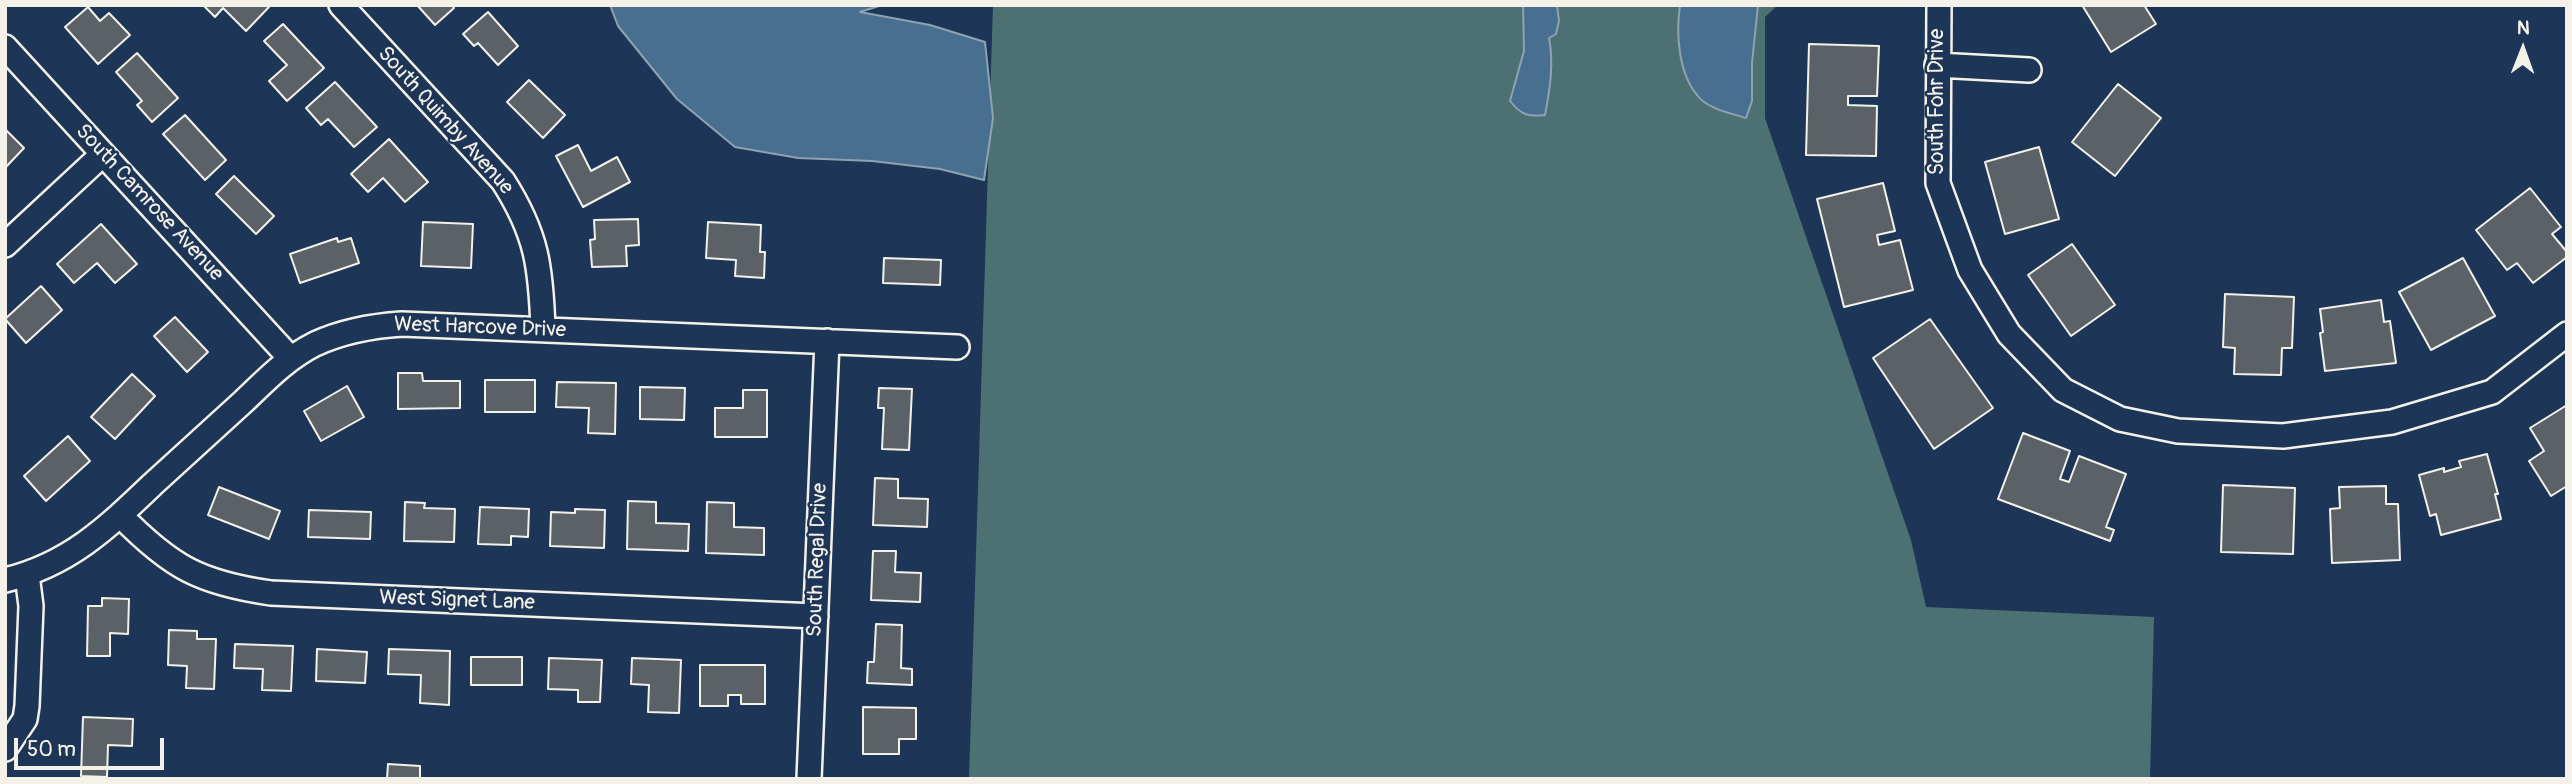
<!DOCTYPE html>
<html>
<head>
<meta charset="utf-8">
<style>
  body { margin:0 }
  #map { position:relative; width:2572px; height:784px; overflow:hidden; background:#1d3557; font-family:Pangolin,sans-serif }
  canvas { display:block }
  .frame { position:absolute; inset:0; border:7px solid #f4f1e8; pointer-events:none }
  .north { position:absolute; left:2488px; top:14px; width:70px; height:70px; -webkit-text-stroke:5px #1d3557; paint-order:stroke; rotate:1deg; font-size:19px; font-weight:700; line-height:28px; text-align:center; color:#f4f1e8 }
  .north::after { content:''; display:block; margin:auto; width:24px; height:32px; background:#f4f1e8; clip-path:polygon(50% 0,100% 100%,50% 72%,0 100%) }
  .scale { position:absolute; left:14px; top:738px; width:150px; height:32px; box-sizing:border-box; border:4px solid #f4f1e8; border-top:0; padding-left:9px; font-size:21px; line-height:24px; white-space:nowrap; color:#f4f1e8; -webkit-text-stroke:5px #1d3557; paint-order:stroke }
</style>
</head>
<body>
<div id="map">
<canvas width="2572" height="784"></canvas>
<div class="frame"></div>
<div class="north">N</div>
<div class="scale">50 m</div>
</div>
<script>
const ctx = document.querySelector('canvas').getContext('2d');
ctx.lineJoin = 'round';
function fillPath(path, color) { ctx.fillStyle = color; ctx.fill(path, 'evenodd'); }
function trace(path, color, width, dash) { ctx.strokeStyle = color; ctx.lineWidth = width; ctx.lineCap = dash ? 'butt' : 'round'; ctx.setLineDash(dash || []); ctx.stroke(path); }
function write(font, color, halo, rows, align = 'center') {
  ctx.font = font + ' Pangolin,sans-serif'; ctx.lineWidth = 5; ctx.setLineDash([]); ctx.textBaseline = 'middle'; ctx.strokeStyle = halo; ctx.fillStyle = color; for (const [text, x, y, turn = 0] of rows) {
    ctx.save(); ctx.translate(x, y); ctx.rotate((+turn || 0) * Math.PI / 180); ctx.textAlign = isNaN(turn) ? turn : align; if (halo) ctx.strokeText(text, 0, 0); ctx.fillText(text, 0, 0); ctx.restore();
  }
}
const green = new Path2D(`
  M993,5H1778L1765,17V118L1911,540L1926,607L2154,617L2150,779H969Z`);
const water = new Path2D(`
  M610,5H882L860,12L930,25L985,42L993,118L984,180L940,169L872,161L798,158L735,147L677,99L618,26Z
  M1523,5H1557L1559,21L1556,34L1549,38C1554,63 1550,89 1545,115C1528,117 1521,115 1510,101L1524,51Z
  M1680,5H1758L1752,63V101L1746,118C1730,113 1707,109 1697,95C1678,72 1676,33 1680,5Z`);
const building = new Path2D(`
  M203,5H268L269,7L246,31L223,8L215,17Z
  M417,5H452L454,8L435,25Z
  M2082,5H2144L2156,24L2111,52Z
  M88,7L100,21L109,13L130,35L98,64L65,27Z
  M488,12L518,46L498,65L478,43L474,46L463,34Z
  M283,24L324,68L287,101L269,81L287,65L264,41Z
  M1809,44L1879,46L1877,96H1848V105L1877,106L1876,156L1806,155Z
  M137,53L178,98L152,122L137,105L142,101L116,72Z
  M529,80L565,115L543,138L507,102Z
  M335,82L377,127L354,147L328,119L321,125L306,108Z
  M2118,84L2161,118L2115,176L2072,142Z
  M185,115L226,160L205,180L163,134Z
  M5,129L24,148L5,168Z
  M389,139L428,182L405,202L383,178L368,192L351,174Z
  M578,145L591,171L617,157L630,182L583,207L556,156Z
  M2039,147L2059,219L2005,234L1985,162Z
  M234,176L274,216L256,234L216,194Z
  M1883,183L1895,231L1877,235L1879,245L1900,240L1913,290L1844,307L1817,199Z
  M2530,188L2561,227L2552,234L2567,252V257L2533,283L2517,263L2507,270L2476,230Z
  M638,219L639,245L626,246L627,266L592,267L590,240L595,239L594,220Z
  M423,222L473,224L471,268L421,266Z
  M708,222L761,225L760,252H765L764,278L735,276L736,260L706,258Z
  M101,224L137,264L115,283L97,263L74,283L57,264Z
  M337,238L338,242L351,238L359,263L300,283L290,254Z
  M2072,244L2115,305L2071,336L2028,275Z
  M884,258L941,260L940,285L883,283Z
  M2463,258L2495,316L2431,350L2399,292Z
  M41,286L62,310L26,343L5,319Z
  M2225,294L2294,297L2292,348H2282L2281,375L2234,374L2235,348L2223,347Z
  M2381,300L2384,322L2390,321L2396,363L2325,371L2320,333L2323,332L2320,309Z
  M175,317L208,352L187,372L154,336Z
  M1930,319L1993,408L1934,449L1873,358Z
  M398,373H422L423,381H460V408L398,409Z
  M132,374L155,396L115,439L91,417Z
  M485,380H535V412H485Z
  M557,382L616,383L615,434L588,433L589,408L556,407Z
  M347,386L364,417L321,441L304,411Z
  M640,387L685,388L684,420L640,419Z
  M879,388L912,389L909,450L882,449L884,408H878Z
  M743,390H767V437H715V408H743Z
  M2567,405V486L2551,496L2529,461L2544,451L2530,428Z
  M2023,433L2070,451L2060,479L2069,482L2079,456L2126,474L2106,527L2114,530L2110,541L1998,499Z
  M68,436L90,461L46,501L24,476Z
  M2487,454L2498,494H2495L2501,519L2441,535L2436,514L2430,516L2419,475L2444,468V472L2461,467L2459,461Z
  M875,478L898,479V498L928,499L927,527L873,525Z
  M2223,485L2295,488L2293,554L2221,552Z
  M2386,486V504H2398L2400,560L2332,563L2330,509L2340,508L2339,487Z
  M219,487L280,511L269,539L208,515Z
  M628,501L656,502V523L689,524L688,551L627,549Z
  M405,502L425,503L424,508L455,509L454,542L404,541Z
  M707,502L734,503V527L764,528V555L706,553Z
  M480,507L529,509L528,537L511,536V545L478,544Z
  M575,509L605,510L604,548L550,546L551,512L575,513Z
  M309,510L371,512L370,539L308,537Z
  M873,551H896L895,572L921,573L920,602L871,600Z
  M102,598L129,599L128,634L110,633V656H87L88,606H102Z
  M876,624L902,625L901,668L912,669V685L867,683L868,662H874Z
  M169,630L197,631V639H216L214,689L186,688L187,666L168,665Z
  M235,644L293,646L291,691L262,690L263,669L234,668Z
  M317,649L367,652L365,683L316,681Z
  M389,649L450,651L449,705L420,703L421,675L388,674Z
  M471,657H522V685H471Z
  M549,658L602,660L600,702H578V690L548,689Z
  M632,658L681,660L679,713L648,712L649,685L631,684Z
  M700,665H765V704H741V695H728V706H700Z
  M863,707L916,708V739H899V754H863Z
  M83,717L133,719L132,746L108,745L107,777L81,776Z
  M388,764L420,766V779H387Z`);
const minor = new Path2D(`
  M341,5L503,181C537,234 541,267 543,330
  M1939,5L1938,183L1970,270L2009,334L2063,390L2120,419L2178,431L2283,436L2392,422L2492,392L2567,334
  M5,47L291,359
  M1937,65L2029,70
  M5,245L103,154
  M121,516C171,567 200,583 271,593L816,616
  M5,580C69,565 108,527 154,483C184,456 214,428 244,401C266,380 287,358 315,344C343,331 371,326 402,324L957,347
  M5,749L25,719L27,706L31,606L27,575
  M809,779L827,341`);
const streetNames = [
  ["South Fohr Drive",1938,102,-90],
  ["South Quimby Avenue",445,121,48],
  ["South Camrose Avenue",149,203,47],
  ["West Harcove Drive",480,328,2],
  ["South Regal Drive",818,560,-88],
  ["West Signet Lane",457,601,2]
];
fillPath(green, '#4d7172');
fillPath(water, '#486f90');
trace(water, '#8da3b3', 2);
fillPath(building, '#5b6267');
trace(building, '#f4f1e8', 2);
trace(minor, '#f4f1e8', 28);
trace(minor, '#1d3557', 23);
write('21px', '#f4f1e8', '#1d3557', streetNames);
</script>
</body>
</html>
